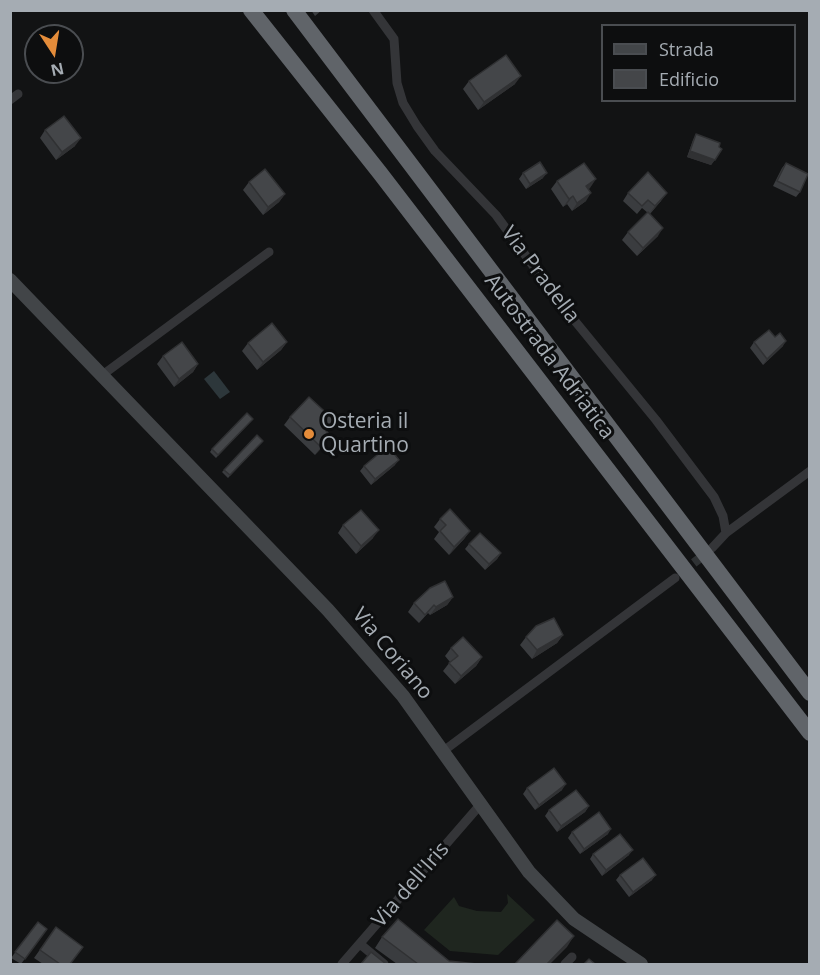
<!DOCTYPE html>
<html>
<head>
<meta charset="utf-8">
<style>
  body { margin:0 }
  #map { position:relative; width:820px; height:975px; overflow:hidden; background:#121314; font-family:"Open Sans",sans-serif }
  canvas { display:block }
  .frame { position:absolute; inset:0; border:12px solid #a5acb3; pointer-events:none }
  .legend { position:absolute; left:601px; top:24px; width:195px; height:78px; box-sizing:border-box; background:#0d0e0f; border:2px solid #4a4d51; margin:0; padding:8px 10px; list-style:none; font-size:18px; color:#a5acb3 }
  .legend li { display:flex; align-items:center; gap:12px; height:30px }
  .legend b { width:30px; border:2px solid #4a4d51 }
  .north { position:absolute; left:24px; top:24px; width:60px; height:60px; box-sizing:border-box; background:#0d0e0f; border:2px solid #4a4d51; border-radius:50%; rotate:168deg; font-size:16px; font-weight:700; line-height:24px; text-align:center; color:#a5acb3 }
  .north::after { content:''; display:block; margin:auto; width:21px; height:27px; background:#e48c3a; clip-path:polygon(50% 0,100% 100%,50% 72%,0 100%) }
</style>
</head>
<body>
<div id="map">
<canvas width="820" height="975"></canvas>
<div class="frame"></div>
<ul class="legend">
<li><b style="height:8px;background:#424548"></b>Strada</li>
<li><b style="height:16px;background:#444649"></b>Edificio</li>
</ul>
<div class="north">N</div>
</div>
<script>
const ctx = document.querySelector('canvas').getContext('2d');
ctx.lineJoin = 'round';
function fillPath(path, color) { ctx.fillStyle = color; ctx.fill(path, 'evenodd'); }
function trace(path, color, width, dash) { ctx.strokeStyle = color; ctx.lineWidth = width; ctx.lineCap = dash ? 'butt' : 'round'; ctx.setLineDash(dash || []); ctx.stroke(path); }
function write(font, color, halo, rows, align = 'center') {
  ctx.font = font + ' "Open Sans",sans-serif'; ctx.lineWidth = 6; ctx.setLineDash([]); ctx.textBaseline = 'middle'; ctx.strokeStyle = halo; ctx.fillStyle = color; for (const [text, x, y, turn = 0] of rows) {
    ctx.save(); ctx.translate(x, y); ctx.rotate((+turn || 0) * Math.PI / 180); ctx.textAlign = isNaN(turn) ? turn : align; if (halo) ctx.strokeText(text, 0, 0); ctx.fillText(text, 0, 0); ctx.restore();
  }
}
const green = new Path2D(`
  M507,894L535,920L498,955L450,951L424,930L454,897L459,906L477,911L501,912L508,903Z`);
const water = new Path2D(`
  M214,371L230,392L220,399L204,379Z`);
const minorTunnel = new Path2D(`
  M683,571L708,552`);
const minor = new Path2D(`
  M373,10L394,39L397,83L403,103L417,126L435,151L496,215L561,304L656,420L714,497L723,516L726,533L712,548
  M10,100L18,94
  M101,376L269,252
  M726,533L810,471
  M442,752L675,578
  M360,944L384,964
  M342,964L480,805
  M565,964L572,957`);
const secondary = new Path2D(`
  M10,280L328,610L403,696L529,872L574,919L641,964`);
const motorway = new Path2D(`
  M251,10L380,173L810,733
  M294,10L810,693`);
const wall = new Path2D(`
  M311,10H322L315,16Z
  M469,81L515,84L478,110L463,89Z
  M45,130L75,146L56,160L40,138Z
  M696,134L719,147L722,149L711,165L687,157L693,140Z
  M786,163L800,192L796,197L773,186L782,168Z
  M523,173L543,178L526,189L519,179Z
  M557,181L590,188L588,189L586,201L572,211L567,204L563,207L551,189Z
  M249,182L285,194L279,202L263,215L243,190Z
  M628,193L661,201L650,214L658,236L637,256L622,240L628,232L648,213L642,208L637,214L623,201Z
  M287,342L281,350L257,370L242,351L248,343Z
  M754,342L783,346L763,365L750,348Z
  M163,356L198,364L193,372L174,387L157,364Z
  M290,417L335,421L327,432L325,444L315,455L284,425Z
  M253,419L216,458L210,452L212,449Z
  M263,441L228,478L222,472L224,470Z
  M395,465L371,485L360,471L364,466Z
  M440,519L470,531L464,539L449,555L434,539L439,532L434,527Z
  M343,525L373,538L356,554L338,533Z
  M469,544L501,553L497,559L485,570L465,549Z
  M453,597L447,605L430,615L428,613L419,623L408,612L414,603Z
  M563,635L557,643L532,659L520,645L526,637Z
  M451,648L482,657L476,666L455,684L443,671L450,662L445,656Z
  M527,788L562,790L535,810L523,794Z
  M589,806L585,812L557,832L545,816L549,810Z
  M572,832L608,834L580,854L568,838Z
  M593,854L629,855L602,876L590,859Z
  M620,875L652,880L629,897L616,880Z
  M38,922L47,929L21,964L11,958Z
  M56,927L70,964H43L34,958Z
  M382,937L449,961L477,964H397L375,948Z`);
const shadedWall = new Path2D(`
  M521,76L515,84L478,110L484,102Z
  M81,138L75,146L56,160L62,152Z
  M690,151L715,160L711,165L687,157Z
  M547,173L543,178L526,189L530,184Z
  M596,179L590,188L581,194L586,186Z
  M591,193L586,201L572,211L577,203Z
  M667,193L661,201L649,214L655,206Z
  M285,194L279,202L263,215L268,207Z
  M573,196L567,204L563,207L569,199Z
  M663,228L658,236L637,256L643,248Z
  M786,341L783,346L763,365L767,359Z
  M287,342L281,350L257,370L263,362Z
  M198,364L193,372L174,387L179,379Z
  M331,436L325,444L315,455L321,447Z
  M399,460L395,465L371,485L375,479Z
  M379,530L373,538L356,554L361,546Z
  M470,531L464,539L449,555L454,547Z
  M501,553L497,559L485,570L489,564Z
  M453,597L447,605L430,615L436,607Z
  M563,635L557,643L532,659L537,650Z
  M482,657L476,666L455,684L461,676Z
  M566,784L562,790L535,810L539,805Z
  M589,806L585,812L557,832L561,826Z
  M611,829L608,834L580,854L584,849Z
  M633,850L629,855L602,876L606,870Z
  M656,875L652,880L629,897L633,892Z
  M574,936L567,947L550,964H547Z`);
const building = new Path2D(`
  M506,55L521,76L484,102L469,81Z
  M64,116L81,138L62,152L45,130Z
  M696,134L720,143L719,147L722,149L715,160L690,151Z
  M540,162L547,173L530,184L523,173Z
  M584,163L596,179L586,186L591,193L577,203L573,196L569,199L557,181Z
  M786,163L808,174L800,192L777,181Z
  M265,169L285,194L268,207L249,182Z
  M648,172L667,193L655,206L648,200L642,206L628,193Z
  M648,212L663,228L643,248L628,232Z
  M272,323L287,342L263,362L248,343Z
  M769,330L775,337L780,333L786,341L767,359L754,342Z
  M182,342L198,364L179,379L163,356Z
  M309,397L335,421L326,431L331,436L321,447L290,417Z
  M247,413L253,419L218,455L212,449Z
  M257,435L263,441L230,475L224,470Z
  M388,446L399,460L375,479L364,466Z
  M450,509L470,531L454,547L440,531L446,525L440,519Z
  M361,510L379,530L361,546L343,525Z
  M480,533L501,553L489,564L469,544Z
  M445,581L453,597L436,607L434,605L425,615L414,603L430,588Z
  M554,618L563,635L537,650L526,637L536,626Z
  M463,637L482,657L461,676L449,663L458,656L451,648Z
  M554,768L566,784L539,805L527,788Z
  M576,790L589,806L561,826L549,810Z
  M599,812L611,829L584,849L572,832Z
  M620,834L633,850L606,870L593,854Z
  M643,858L656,875L633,892L620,875Z
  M398,919L449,961L477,964H418L382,937Z
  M557,920L574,936L547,964H515Z
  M38,922L47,929L25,959L15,952Z
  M56,927L83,947L70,964H60L40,950Z
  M371,952L386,964H361Z
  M589,959L595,964H584Z`);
const markers = [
  [309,434,6,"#e48c3a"]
];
const streetNames = [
  ["Via Pradella",540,275,53],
  ["Autostrada Adriatica",549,357,53],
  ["Via Coriano",392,654,50],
  ["Via dell'Iris",411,885,-49]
];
const poiNames = [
  ["Osteria il",321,422],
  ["Quartino",321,446]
];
fillPath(green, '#1f261f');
fillPath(water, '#2d373b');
trace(minorTunnel, '#2f3234', 9, [9, 4.5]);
trace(minor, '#343538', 9);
trace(secondary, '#424548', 14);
trace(motorway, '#606469', 16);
fillPath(wall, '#3a3c3f');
fillPath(shadedWall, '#303133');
fillPath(building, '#444649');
trace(building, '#303133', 1.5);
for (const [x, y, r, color] of markers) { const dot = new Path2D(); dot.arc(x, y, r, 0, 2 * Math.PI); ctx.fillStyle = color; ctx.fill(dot); trace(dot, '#0d0e0f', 2); }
write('21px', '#a5acb3', '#0d0e0f', streetNames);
write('21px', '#a5acb3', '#0d0e0f', poiNames, 'left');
</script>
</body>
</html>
